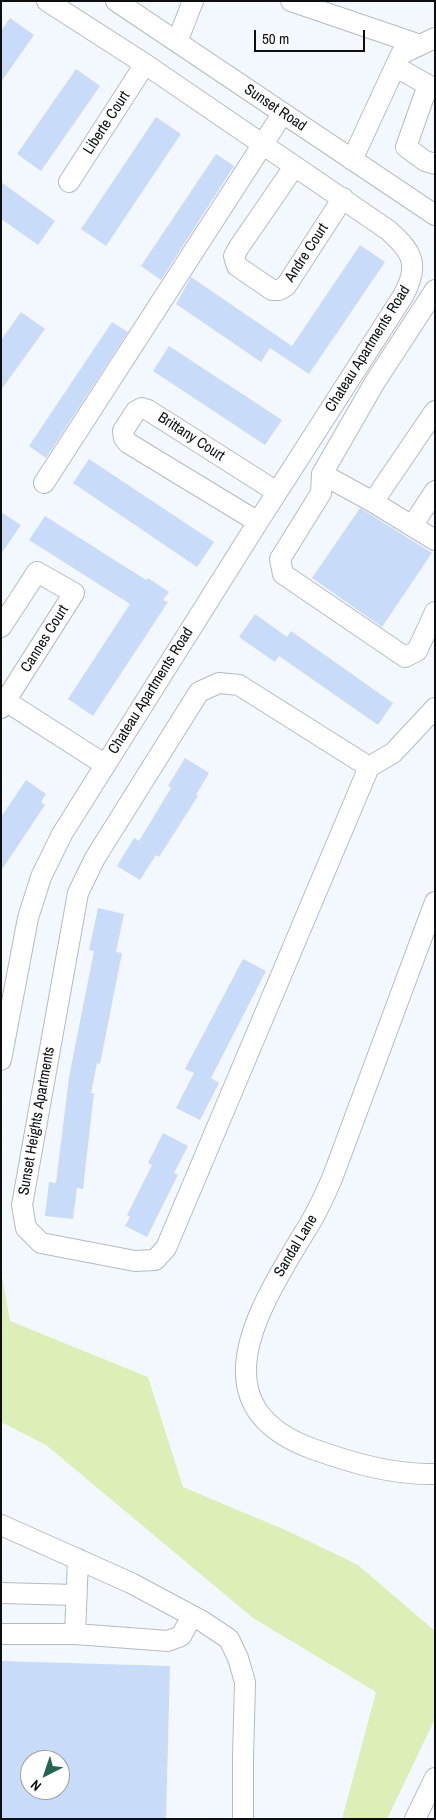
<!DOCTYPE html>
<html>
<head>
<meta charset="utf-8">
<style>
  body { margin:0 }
  #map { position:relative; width:436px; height:1820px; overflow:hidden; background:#f3f8fe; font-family:"Archivo Narrow",sans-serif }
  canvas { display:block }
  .frame { position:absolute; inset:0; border:2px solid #0c0e10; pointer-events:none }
  .north { position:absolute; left:20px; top:1750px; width:50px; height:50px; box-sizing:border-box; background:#fff; border:1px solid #9e9f9f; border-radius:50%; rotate:221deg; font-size:14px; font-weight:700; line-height:20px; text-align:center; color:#0c0e10 }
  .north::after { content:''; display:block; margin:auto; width:18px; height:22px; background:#226555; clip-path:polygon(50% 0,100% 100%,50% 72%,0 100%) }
  .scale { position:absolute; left:254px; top:30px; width:111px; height:22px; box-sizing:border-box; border:2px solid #0c0e10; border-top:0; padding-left:6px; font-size:15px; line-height:18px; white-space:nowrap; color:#0c0e10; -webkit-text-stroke:4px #fff; paint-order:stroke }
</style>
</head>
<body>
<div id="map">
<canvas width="436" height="1820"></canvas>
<div class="frame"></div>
<div class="north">N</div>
<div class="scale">50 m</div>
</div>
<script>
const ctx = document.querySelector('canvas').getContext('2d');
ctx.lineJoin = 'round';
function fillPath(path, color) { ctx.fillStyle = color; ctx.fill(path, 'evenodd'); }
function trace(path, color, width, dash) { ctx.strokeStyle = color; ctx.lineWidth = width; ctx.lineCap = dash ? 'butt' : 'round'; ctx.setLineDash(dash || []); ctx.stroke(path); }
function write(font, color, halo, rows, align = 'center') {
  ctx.font = font + ' "Archivo Narrow",sans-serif'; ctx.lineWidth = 4.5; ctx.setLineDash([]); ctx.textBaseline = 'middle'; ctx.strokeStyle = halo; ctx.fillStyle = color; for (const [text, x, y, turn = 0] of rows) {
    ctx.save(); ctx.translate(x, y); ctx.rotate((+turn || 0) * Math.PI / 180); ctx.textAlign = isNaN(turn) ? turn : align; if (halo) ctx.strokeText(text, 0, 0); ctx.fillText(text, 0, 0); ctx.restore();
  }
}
const green = new Path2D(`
  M1,1271L10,1321L148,1377L183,1487L290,1532L358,1565L435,1631V1719L387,1819H342L376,1692L253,1618L46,1445L1,1422Z`);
const building = new Path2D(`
  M10,18L34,35L1,82V31Z
  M76,69L100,86L41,171L17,154Z
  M156,117L181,134L106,246L81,229Z
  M216,154L234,166L161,280L141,266Z
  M1,182L55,221L38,245L1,219Z
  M360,245L385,262L309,374L270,348L261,362L176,304L191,277L292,346Z
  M21,312L45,329L1,390V340Z
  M112,322L128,332L46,458L29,446Z
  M169,346L282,420L265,445L153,371Z
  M89,459L214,542L197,567L73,483Z
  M360,508L432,553L382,627L312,578Z
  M1,512L21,525L1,554Z
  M45,516L146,580L148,578L169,592L163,600L168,602L93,716L68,699L130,604L29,540Z
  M255,614L287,637L291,631L393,703L378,725L279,656L275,662L239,637Z
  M185,758L209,773L196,795L198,796L159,857L156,855L140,880L117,866L134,838L139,841L171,788L168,786Z
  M26,780L46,794L41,802L45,805L1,871V817Z
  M98,908L124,914L116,952L122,953L100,1064L97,1063L91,1093H94L83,1189L77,1188L73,1219L45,1216L49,1182L56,1183L69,1077L94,951L89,950Z
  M243,959L266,971L211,1078L219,1083L200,1120L176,1108L194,1073L185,1069Z
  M163,1133L188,1146L174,1173L178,1175L147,1237L125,1226L130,1217L127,1215L152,1165L148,1163Z
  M1,1661L170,1666L166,1819H1ZM30,1760H60V1790H30Z`);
const minor = new Path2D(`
  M116,1L435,215
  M291,1L420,45
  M177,42L193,1
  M396,67L428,85L406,147L425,161L435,164
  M352,160L401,54L435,38
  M294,167L239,247L234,256L237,266L272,290H279L286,286L343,198
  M69,182L145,64
  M435,290L375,382L322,474L321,493L280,559L283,574L405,657L417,651L435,612
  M322,474L373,502L435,540
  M44,483L283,113
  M373,502L435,411
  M258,522L128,443L124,438L123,431L136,411L142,408L148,410L277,492
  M412,526L435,491
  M1,627L37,572L74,593L1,708
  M1,698L104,764
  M369,767L239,685L219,683L199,692L95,858L78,893L22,1205L26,1228L41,1243L135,1261L155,1260L166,1248L369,767L393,753L435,708
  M435,902L333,1176C325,1195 316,1215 304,1233C261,1305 194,1406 313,1449C352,1463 393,1475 435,1474
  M1,1060L28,918L41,877L62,834L258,522L403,296C420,265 413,252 388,230L145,64L47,1
  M1,1525L131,1583L202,1621L229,1639L238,1658L245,1682L243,1758V1819
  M1,1593L76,1595
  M1,1634H75L168,1641L181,1636L192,1616
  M75,1634L78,1559
  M415,1819L435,1778`);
const streetNames = [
  ["Sunset Road",275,108,34],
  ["Liberte Court",107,123,-57],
  ["Andre Court",307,253,-57],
  ["Chateau Apartments Road",368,349,-58],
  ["Brittany Court",191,437,33],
  ["Cannes Court",45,639,-58],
  ["Chateau Apartments Road",151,691,-58],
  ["Sunset Heights Apartments",37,1121,-80],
  ["Sandal Lane",296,1246,-59]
];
fillPath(green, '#deeeb7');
fillPath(building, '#c8dbf9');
trace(minor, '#b5bac2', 22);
trace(minor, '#fff', 20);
write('15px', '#0c0e10', '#fff', streetNames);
</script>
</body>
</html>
